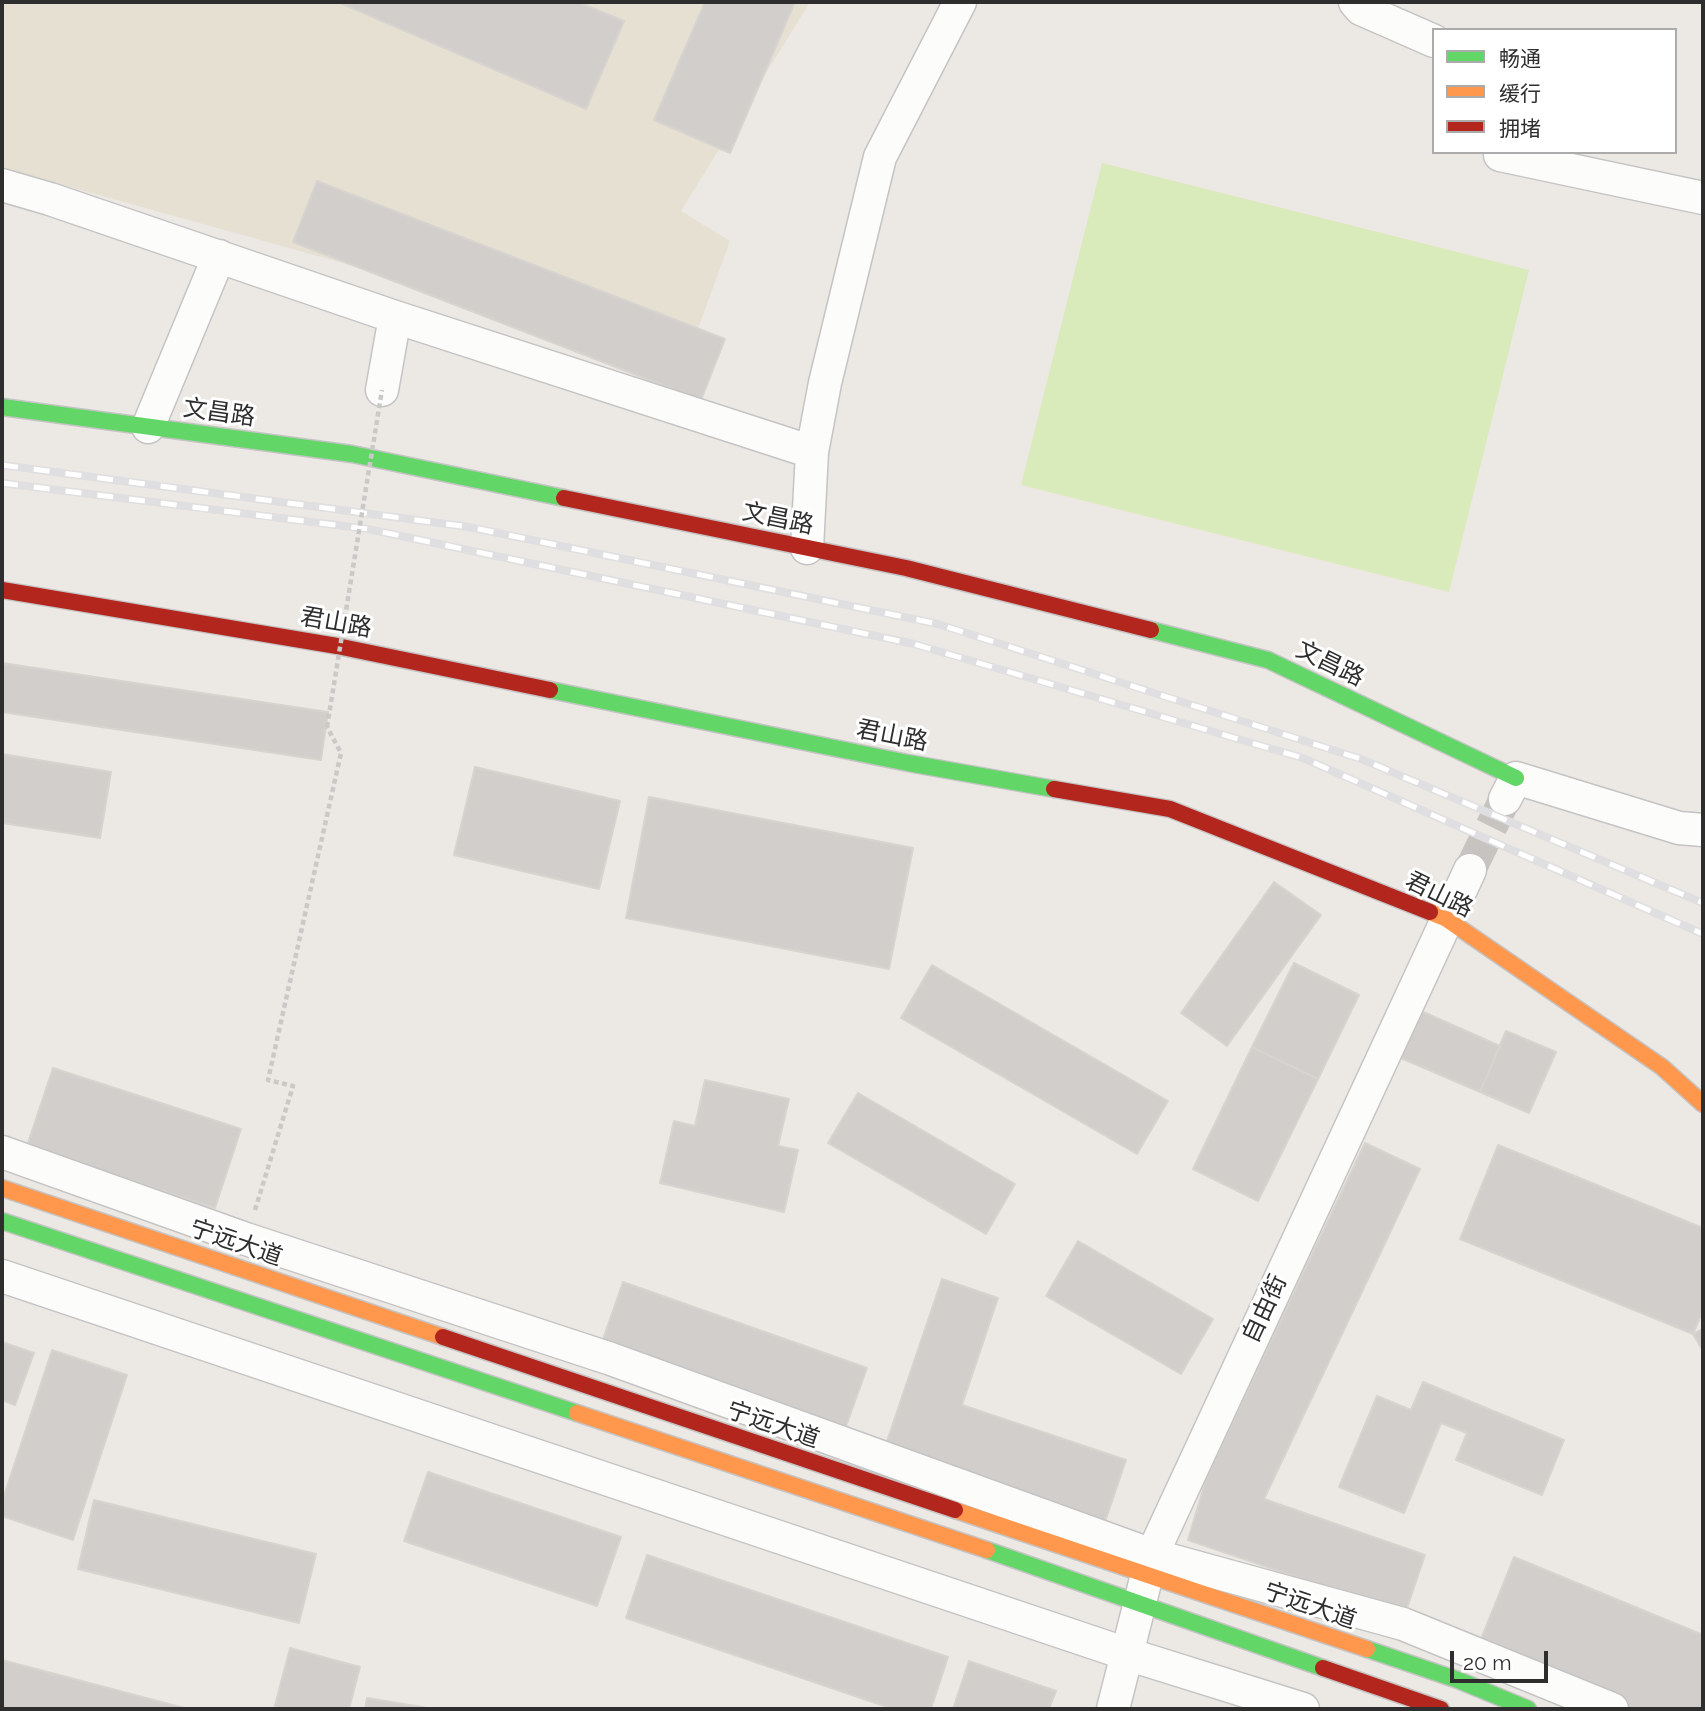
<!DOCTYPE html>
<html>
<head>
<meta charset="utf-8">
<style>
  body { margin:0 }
  #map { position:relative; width:1705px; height:1711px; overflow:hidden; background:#ece8e4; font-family:Raleway,"Noto Sans SC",sans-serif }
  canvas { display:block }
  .frame { position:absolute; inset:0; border:4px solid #2e2e2e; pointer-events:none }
  .legend { position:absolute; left:1432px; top:28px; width:245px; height:126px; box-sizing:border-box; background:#fff; border:2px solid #ababab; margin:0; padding:9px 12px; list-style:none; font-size:21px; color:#2e2e2e }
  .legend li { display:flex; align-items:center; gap:14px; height:35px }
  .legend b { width:35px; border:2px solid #ababab }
  .scale { position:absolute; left:1450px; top:1651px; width:98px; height:32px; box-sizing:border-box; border:4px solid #2e2e2e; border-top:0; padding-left:9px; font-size:21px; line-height:24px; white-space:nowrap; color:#2e2e2e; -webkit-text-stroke:5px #fff; paint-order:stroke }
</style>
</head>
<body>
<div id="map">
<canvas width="1705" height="1711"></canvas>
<div class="frame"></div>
<ul class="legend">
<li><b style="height:9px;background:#63d668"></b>畅通</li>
<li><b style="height:9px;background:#ff974d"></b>缓行</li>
<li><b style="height:9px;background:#b3261e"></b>拥堵</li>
</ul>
<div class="scale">20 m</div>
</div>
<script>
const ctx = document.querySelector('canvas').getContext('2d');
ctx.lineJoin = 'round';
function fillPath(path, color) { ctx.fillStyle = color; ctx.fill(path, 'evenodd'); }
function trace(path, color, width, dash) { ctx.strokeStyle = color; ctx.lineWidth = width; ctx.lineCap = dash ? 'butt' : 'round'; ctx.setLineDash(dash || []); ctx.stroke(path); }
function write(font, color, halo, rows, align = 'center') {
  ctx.font = font + ' Raleway,"Noto Sans SC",sans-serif'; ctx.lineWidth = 6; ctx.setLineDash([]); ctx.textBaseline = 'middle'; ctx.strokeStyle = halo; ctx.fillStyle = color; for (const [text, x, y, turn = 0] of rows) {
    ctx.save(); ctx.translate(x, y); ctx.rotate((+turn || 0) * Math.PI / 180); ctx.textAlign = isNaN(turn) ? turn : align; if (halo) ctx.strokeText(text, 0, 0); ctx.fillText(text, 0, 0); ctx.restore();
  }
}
const education = new Path2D(`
  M2,2H810L681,211L730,241L687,359L2,168Z`);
const pitch = new Path2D(`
  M1102,163L1529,270L1449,592L1021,485Z`);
const building = new Path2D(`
  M338,2H578L624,21L586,109Z
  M705,2H795L730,153L654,120Z
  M317,181L725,339L701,400L293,242Z
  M2,663L328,712L321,760L2,712Z
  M2,754L111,772L100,838L2,823Z
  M475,767L620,801L599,889L454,855Z
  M649,797L913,848L889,969L626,918Z
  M1274,882L1321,915L1227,1046L1181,1013Z
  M1294,963L1359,995L1318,1079L1252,1047Z
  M932,965L1168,1101L1137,1154L901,1018Z
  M1421,1011L1500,1046L1480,1092L1401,1058Z
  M1506,1031L1556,1052L1529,1113L1480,1092Z
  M1252,1047L1318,1079L1258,1201L1193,1169Z
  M53,1068L241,1129L215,1208L27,1146Z
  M705,1080L789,1099L778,1146L798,1150L784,1212L660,1183L674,1121L695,1126Z
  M858,1093L1015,1184L986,1234L828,1143Z
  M1365,1143L1420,1169L1264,1499L1425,1555L1405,1614L1188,1540L1207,1476Z
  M1498,1145L1703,1228V1310L1693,1334L1460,1239Z
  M1078,1241L1213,1319L1181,1374L1046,1296Z
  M942,1279L998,1298L962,1405L1126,1460L1105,1522L885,1447Z
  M623,1282L867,1368L845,1429L602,1342Z
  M1703,1329V1351L1693,1334Z
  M2,1342L34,1353L15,1405L2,1400Z
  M52,1350L127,1375L73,1540L2,1516V1502Z
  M1423,1382L1564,1440L1542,1495L1456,1460L1467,1433L1441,1423L1404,1513L1339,1487L1377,1396L1411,1410Z
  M428,1472L621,1537L597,1606L404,1541Z
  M94,1500L316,1554L299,1623L78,1569Z
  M647,1555L948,1657L931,1709H893L626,1618Z
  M1514,1557L1703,1635V1709H1625L1477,1649Z
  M290,1648L360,1667L349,1709H274Z
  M2,1660L188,1709H2Z
  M969,1661L1056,1691L1049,1709H953Z
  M367,1698L434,1709H365Z`);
const streetTunnel = new Path2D(`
  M1470,870L1505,799`);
const path = new Path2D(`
  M255,1210L293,1086L268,1080L341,753L327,727`);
const street = new Path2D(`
  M1355,2L1361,9L1434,41
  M1500,152V155L1703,198
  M2,185L50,199L395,317L812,452
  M382,390L395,317
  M148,427L219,256
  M807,548L812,452L825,383L880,157L960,2
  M1505,799L1516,778L1679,828L1703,830
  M2,1152L246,1239L611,1359L1152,1555L1403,1624L1612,1709
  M2,1276L1127,1654L1303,1709
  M1113,1709L1152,1555L1470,870`);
const fast = new Path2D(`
  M2,407L352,454L564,498
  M1151,630L1268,660L1516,778
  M550,690L908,763L1054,789
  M2,1221L577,1413
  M987,1550L1323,1668
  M1367,1649L1458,1680L1528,1709`);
const slow = new Path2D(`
  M1430,912L1445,918L1662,1067L1703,1104
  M2,1188L443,1337
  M577,1413L987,1550
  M955,1510L1367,1649`);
const jam = new Path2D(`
  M564,498L906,568L1151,630
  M2,590L337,646L550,690
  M1054,789L1170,809L1430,912
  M443,1337L955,1510
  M1323,1668L1441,1709`);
const rail = new Path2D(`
  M2,465L469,527L938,624L1361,759L1703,903
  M2,483L368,529L914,644L1303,758L1703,934`);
const pathBridge = new Path2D(`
  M327,727L382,390`);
const streetNames = [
  ["文昌路",219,413,8],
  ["文昌路",778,519,12],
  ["君山路",336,623,10],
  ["文昌路",1330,664,26],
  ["君山路",892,736,11],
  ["君山路",1439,895,26],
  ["宁远大道",236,1243,19],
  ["自由街",1265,1309,-65],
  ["宁远大道",773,1425,19],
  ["宁远大道",1310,1606,19]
];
fillPath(education, '#e6e0d3');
fillPath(pitch, '#d9eabb');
fillPath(building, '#d1cecb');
trace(building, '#d7d4d0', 2);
trace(streetTunnel, '#c6c3c0', 32, [32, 16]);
trace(street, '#c5c4c5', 35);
trace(fast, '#c5c4c5', 19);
trace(slow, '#c5c4c5', 19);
trace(jam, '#c5c4c5', 19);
trace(path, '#c9c9c8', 4.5, [5, 3.5]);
trace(street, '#fcfcfb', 32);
trace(fast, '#63d668', 16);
trace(slow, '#ff974d', 16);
trace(jam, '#b3261e', 16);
trace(rail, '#dfdfe1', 8);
trace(rail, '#fff', 5, [16]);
trace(pathBridge, '#c9c9c8', 4.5, [5, 3.5]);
write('24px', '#2e2e2e', '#fff', streetNames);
</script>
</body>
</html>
